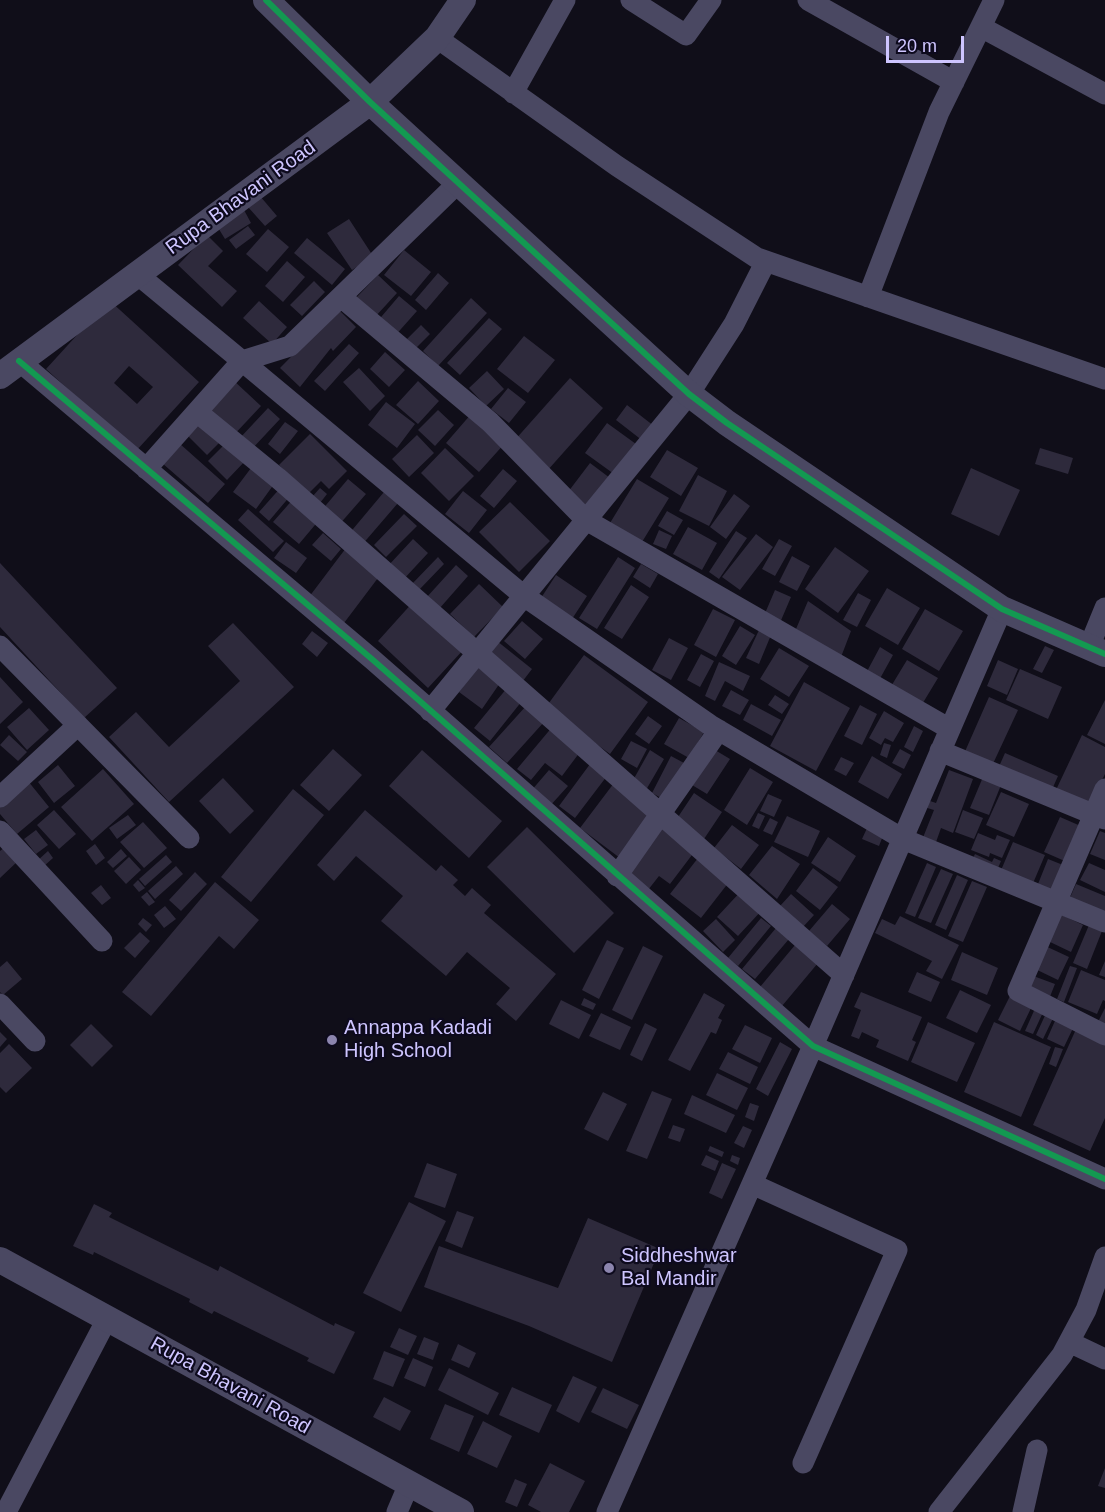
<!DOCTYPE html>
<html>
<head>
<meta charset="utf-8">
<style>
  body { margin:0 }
  #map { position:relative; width:1105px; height:1512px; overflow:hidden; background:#100e19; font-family:Arial,sans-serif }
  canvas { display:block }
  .scale { position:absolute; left:886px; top:36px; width:78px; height:27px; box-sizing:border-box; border:3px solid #cec5ff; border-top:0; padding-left:8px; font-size:18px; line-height:21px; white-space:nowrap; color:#cec5ff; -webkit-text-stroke:4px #0d0a1d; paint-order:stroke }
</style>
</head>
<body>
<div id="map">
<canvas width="1105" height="1512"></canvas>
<div class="scale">20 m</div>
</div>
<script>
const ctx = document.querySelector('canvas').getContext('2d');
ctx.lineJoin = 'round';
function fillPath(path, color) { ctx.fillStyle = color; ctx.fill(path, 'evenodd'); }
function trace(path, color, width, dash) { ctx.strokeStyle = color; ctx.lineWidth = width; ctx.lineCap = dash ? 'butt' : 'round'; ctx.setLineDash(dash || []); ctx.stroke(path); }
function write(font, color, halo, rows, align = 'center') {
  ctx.font = font + ' Arial,sans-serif'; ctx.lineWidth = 4.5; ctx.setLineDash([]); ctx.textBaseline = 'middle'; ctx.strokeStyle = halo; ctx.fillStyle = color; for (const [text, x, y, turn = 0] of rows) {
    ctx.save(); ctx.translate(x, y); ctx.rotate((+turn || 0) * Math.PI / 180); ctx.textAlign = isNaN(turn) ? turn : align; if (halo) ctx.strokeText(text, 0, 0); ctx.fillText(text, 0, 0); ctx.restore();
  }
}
const building = new Path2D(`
  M260,196L277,216L265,226L248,207Z
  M244,210L251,223L225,239L217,226Z
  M349,219L373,256L352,270L327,233Z
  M248,226L255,235L236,249L229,240Z
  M268,229L289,247L267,272L246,254Z
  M207,235L223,251L208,266L237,291L222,307L178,265Z
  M307,238L345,269L332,285L294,253Z
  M404,250L431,272L411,296L384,275Z
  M287,261L305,277L283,302L265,286Z
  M438,273L449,283L426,310L415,300Z
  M378,275L397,293L375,317L355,299Z
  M314,281L325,292L302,316L290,305Z
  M399,296L417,311L393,338L376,323Z
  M471,298L487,313L438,366L423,351Z
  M109,300L199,382L136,451L46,369ZM129,366L153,387L137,404L114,383Z
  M259,301L287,327L272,344L243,318Z
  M338,309L356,327L333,351L331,348L300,387L280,368Z
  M489,318L502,329L460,375L447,363Z
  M421,325L430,334L416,348L407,339Z
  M524,336L555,360L528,393L497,369Z
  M349,344L359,353L325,391L314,381Z
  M385,352L405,370L389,387L370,369Z
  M359,368L385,396L370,411L343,382Z
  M487,371L504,389L486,406L469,388Z
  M570,378L603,408L547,471L514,441Z
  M232,379L261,406L231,438L202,410Z
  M418,381L439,401L418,424L396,405Z
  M508,388L526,402L509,423L491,409Z
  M386,402L415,424L397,448L368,425Z
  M627,405L654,426L643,441L616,420Z
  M268,408L280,419L251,450L239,439Z
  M438,410L454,425L435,446L418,430Z
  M472,413L506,442L479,472L446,443Z
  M285,422L298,431L280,454L268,444Z
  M200,423L219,443L207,455L187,435Z
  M607,423L636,444L614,474L585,453Z
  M310,434L347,471L329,489L321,481L308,494L279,465Z
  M417,435L434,453L409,477L392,459Z
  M228,441L247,459L227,480L208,461Z
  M179,443L225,484L208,503L162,463Z
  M445,448L474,476L449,501L421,473Z
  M1040,448L1073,458L1068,474L1035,464Z
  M667,450L698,468L681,496L650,477Z
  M590,463L610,478L587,507L568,492Z
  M254,464L277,480L256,509L233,492Z
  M971,468L1020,490L999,536L951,514Z
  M503,469L517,481L494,508L480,496Z
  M698,475L727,491L709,526L679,511Z
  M348,479L366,494L338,526L321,511Z
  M637,479L669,498L642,542L610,523Z
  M282,486L291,495L269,521L259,512Z
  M320,488L327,494L320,503L312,497Z
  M463,491L487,510L469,533L445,514Z
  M384,492L398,503L361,546L348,535Z
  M734,494L750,506L726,539L710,527Z
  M295,497L320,519L299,544L273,522Z
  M510,502L550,541L519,572L479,532Z
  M248,509L284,541L273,552L238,520Z
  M667,511L683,520L674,535L658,526Z
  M404,514L417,526L386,557L374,545Z
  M688,527L717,543L702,570L673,554Z
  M659,530L672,536L666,549L653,544Z
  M736,531L747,538L719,579L709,572Z
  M323,533L341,549L331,561L312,545Z
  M756,534L773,547L740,590L722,577Z
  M413,539L428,553L402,581L387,567Z
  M779,539L792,546L775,576L762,569Z
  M286,542L307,558L296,573L274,558Z
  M835,547L869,571L838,613L805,589Z
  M346,548L381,574L344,623L309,597Z
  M792,556L810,566L797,591L779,582Z
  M438,557L444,564L418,591L411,585Z
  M618,557L635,568L597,629L579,618Z
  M0,563L117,688L84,718L0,627Z
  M641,564L658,574L650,588L633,577Z
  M456,565L468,576L439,609L426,598Z
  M556,575L587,596L572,619L541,598Z
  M479,584L503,607L474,637L450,614Z
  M631,585L649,597L622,639L604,628Z
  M887,588L920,608L898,645L865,626Z
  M775,590L791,597L779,625L763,618Z
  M858,593L871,600L857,627L843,620Z
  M414,601L465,648L428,688L378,641Z
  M808,601L851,631L841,657L796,629Z
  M713,609L735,620L716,657L694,645Z
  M925,609L963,631L939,671L902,649Z
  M522,621L543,639L525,659L504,641Z
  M233,623L294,687L169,802L109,737L136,712L169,747L240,681L208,646Z
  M740,626L755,635L736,665L722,656Z
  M759,630L771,635L759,664L746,658Z
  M312,631L328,643L317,657L302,644Z
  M669,638L688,648L671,680L652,670Z
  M497,641L532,669L519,686L484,657Z
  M1045,646L1054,650L1042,673L1033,669Z
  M880,647L893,655L877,684L864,677Z
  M779,648L809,666L789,697L760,679Z
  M701,654L714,661L700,687L687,680Z
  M584,655L648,702L610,754L546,707Z
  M907,660L938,678L921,706L890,688Z
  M998,660L1018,669L1007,695L987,686Z
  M719,662L750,676L743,691L725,681L715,701L705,696Z
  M477,667L500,683L482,709L459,692Z
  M1020,669L1062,687L1048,719L1006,700Z
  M0,677L23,702L0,724Z
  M804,682L850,708L816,771L770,746Z
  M507,688L522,701L490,741L474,728Z
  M731,690L749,700L740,715L722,706Z
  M775,695L789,704L782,714L768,705Z
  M989,697L1018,710L991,768L963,756Z
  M1105,700V744L1087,735Z
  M751,704L781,720L772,736L743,720Z
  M860,705L877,714L862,745L844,736Z
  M526,706L544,722L507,763L489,747Z
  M29,708L49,730L27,750L7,727Z
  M884,711L904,723L893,742L885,738L881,745L869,738Z
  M648,716L662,726L649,744L635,734Z
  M679,718L704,732L689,758L664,744Z
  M553,726L580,752L562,776L545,763L531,780L517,769Z
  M914,726L923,731L913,752L904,747Z
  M9,735L27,752L18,761L0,745Z
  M1082,735L1105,747V774L1088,808L1055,792Z
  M631,741L647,749L637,768L621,759Z
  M884,743L891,745L887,758L880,755Z
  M333,749L362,775L329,811L300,785Z
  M900,749L911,755L904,769L892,763Z
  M422,750L502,821L469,858L389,786Z
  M650,750L664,759L646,790L632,782Z
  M715,750L730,759L707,794L692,785Z
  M1005,753L1058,776L1050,794L997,771Z
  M671,756L684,763L665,800L652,793Z
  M872,756L902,774L888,799L858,782Z
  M841,757L854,763L846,776L834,770Z
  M593,760L610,772L575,818L559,806Z
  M58,765L75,786L54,803L38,782Z
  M750,768L773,782L747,825L724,810Z
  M103,769L134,804L92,841L61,807Z
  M549,770L568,786L549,807L531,791Z
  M949,770L973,779L953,833L941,828L935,845L922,840L934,810L924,807L927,800L936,803Z
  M983,777L1001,785L989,815L970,808Z
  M223,778L254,811L230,834L199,801Z
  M28,781L49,807L17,834L0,814V804Z
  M614,783L654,813L620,858L580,828Z
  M293,789L324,815L251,902L221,877Z
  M1001,792L1029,804L1014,837L986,825Z
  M694,793L722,812L702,842L674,823Z
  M768,794L782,800L774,817L760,811Z
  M54,810L76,834L59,849L37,825Z
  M365,810L436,871L441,865L458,880L453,885L465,896L472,888L491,905L484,913L556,974L516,1021L496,1004L510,988L467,952L446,976L381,921L403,896L356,856L334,881L317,865Z
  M963,810L983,818L974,839L955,832Z
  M758,813L765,816L759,829L752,826Z
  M128,815L136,825L117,839L109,828Z
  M787,816L820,831L808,857L774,842Z
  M1060,817L1083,827L1067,862L1044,852Z
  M770,818L778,822L772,835L763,831Z
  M143,822L167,848L144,868L120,842Z
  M732,825L759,845L741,869L714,848Z
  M663,826L695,851L670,884L659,876L648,890L627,873Z
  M868,826L884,833L879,846L862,839Z
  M527,827L614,913L574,953L487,867Z
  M36,830L48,845L36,854L24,839Z
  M1100,831L1105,833V860L1090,854Z
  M978,833L995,840L997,835L1010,840L1002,858L990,853L989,857L971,850Z
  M828,837L856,856L840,882L811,863Z
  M1013,842L1045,855L1031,888L999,875Z
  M95,844L105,858L96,865L86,851Z
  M6,846L19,860L0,878V851Z
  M772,846L800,864L777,899L749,875Z
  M121,849L127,856L113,868L107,862Z
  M48,851L53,858L43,867L37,861Z
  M975,854L992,862L994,858L1001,861L995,875L970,864Z
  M166,855L172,862L145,886L139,879Z
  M129,857L141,870L126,884L114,871Z
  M698,858L729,882L701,918L670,894Z
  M1048,859L1068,867L1056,897L1036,889Z
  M927,863L936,867L915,917L905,913Z
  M1089,863L1105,870V892L1080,880Z
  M176,866L183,874L155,899L148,891Z
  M813,868L838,887L820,910L796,891Z
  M941,869L953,874L931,923L918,918Z
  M195,872L207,884L181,911L169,900Z
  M957,875L968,880L946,930L935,925Z
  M138,880L145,888L139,892L133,885Z
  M972,881L987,887L963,942L948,936Z
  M215,882L259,920L234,949L219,936L151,1016L122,992Z
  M1076,884L1105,896V916L1069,900Z
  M101,885L111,898L102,905L91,893Z
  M743,889L763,909L738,936L717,917Z
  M147,892L155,902L149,906L141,897Z
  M791,894L814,915L803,927L780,906Z
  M832,904L850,919L827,946L809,931Z
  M165,906L176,919L164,928L154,915Z
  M1060,914L1083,925L1071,952L1048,941Z
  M900,916L959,945L942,979L926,971L932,961L875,933L882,919L895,925Z
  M143,918L152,925L146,932L138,924Z
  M761,918L771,926L738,966L728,958Z
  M716,919L735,940L723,952L703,931Z
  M1089,925L1102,931L1087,969L1073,963Z
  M776,928L789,939L755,979L742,969Z
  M140,932L150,941L135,958L124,948Z
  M800,939L823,957L782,1006L760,987Z
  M607,940L624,948L599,999L582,990Z
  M1041,944L1069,957L1058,980L1031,967Z
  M643,946L663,956L632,1020L612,1010Z
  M962,952L998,968L987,995L951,980Z
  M7,961L22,979L3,995L0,992V967Z
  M1105,961V977L1099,975Z
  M1070,966L1077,968L1064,1002L1057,999Z
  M1081,970L1105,980V1001L1103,1000L1097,1014L1068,1002Z
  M917,972L940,982L931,1002L908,992Z
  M1028,974L1055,984L1049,999L1023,989Z
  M960,990L991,1005L977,1033L946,1018Z
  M861,992L922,1017L912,1040L916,1042L908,1061L876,1047L879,1040L862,1032L859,1039L851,1036L861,1010L854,1007Z
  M704,993L725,1005L718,1018L722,1020L716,1034L711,1032L690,1071L668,1060Z
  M1011,994L1033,1004L1020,1031L998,1020Z
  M584,998L596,1004L593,1010L581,1005Z
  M561,1000L591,1015L579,1039L549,1024Z
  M1037,1004L1045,1008L1033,1034L1025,1031Z
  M1105,1008V1031L1096,1026Z
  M1048,1009L1056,1012L1043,1039L1036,1035Z
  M601,1013L631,1027L620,1050L589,1036Z
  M1058,1014L1076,1022L1064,1047L1047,1039Z
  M928,1022L975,1043L957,1082L911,1062Z
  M994,1022L1051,1047L1021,1117L964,1092Z
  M645,1023L657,1029L642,1061L630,1055Z
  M91,1024L113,1046L92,1067L70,1045Z
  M745,1025L772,1038L760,1063L732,1049Z
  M1077,1027L1105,1040V1118L1090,1151L1033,1125Z
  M0,1032L7,1039L0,1047Z
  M780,1042L792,1049L768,1096L756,1089Z
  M9,1044L32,1068L6,1093L0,1087V1053Z
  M1055,1047L1063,1049L1056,1067L1049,1064Z
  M728,1052L758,1067L750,1084L719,1069Z
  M717,1073L748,1088L737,1110L706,1095Z
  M652,1091L672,1099L647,1159L626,1151Z
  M603,1092L627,1104L608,1141L584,1129Z
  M692,1095L735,1115L726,1133L684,1114Z
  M750,1103L759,1106L754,1121L745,1117Z
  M673,1125L685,1129L680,1142L668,1138Z
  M743,1126L752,1130L744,1148L734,1143Z
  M710,1146L724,1152L722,1157L708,1151Z
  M706,1155L719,1161L715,1171L701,1165Z
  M732,1155L740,1158L738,1165L730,1161Z
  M427,1163L457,1174L445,1208L414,1197Z
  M722,1163L736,1169L722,1199L709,1193Z
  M409,1202L446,1221L401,1312L363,1293Z
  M94,1204L112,1213L109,1217L218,1271L220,1266L334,1326L335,1323L355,1332L334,1374L307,1361L309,1358L214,1311L212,1314L189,1302L190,1299L94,1252L93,1255L73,1246Z
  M457,1211L474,1217L462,1248L445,1241Z
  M588,1218L660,1249L612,1362L529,1326L424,1287L439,1246L558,1288Z
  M399,1328L417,1336L408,1355L390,1347Z
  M424,1337L439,1343L433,1360L417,1354Z
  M458,1344L476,1353L469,1368L451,1360Z
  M384,1351L405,1359L393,1387L373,1379Z
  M413,1358L433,1367L425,1387L404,1378Z
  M449,1368L499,1393L488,1415L438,1390Z
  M573,1376L597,1387L579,1423L556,1411Z
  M512,1387L552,1405L539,1433L499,1415Z
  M603,1388L639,1405L627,1429L591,1412Z
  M384,1397L411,1411L400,1431L373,1417Z
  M445,1404L474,1416L459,1452L430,1439Z
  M483,1421L512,1436L497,1468L467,1454Z
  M550,1463L585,1481L569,1512H541L528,1505Z
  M1105,1468V1488L1098,1486Z
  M515,1479L527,1484L517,1507L505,1502Z`);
const minor = new Path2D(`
  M631,0L686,35L711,0
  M808,0L954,82
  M981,27L1105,94
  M437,38L617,166L757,258L1105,379
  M513,93L565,0
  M137,274L242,361L146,469
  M341,297L490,422L586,520L950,729
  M868,297L939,112L994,0
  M19,361L373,660L813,1046L1105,1179
  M242,361L524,596L710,725L903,839L1105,922
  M242,361L290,346L459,182
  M197,412L279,479L844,975
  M0,646L189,838
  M1089,647L1105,608
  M430,711L689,394L734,324L766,261
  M940,751L1105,819
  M1105,789L1018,991L1105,1035
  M0,797L78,725
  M0,831L102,941
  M617,876L719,730
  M0,1004L35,1041
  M752,1184L897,1250L803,1463
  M1069,1342L1105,1359
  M6,1512L107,1319
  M397,1512L409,1484
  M607,1512L813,1046L1002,609
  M939,1512L1062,1355L1086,1310L1105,1257
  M1023,1512L1037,1450`);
const tertiary = new Path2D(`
  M266,0L370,102L689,394L727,423L1002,609L1105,654
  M0,376L370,102L437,38L463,0
  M0,1260L461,1512`);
const cycleway = new Path2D(`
  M266,0L370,102L689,394L727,423L1002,609L1105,654
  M19,361L373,660L813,1046L1105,1179`);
const markers = [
  [332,1040,6,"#8c85ae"],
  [609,1268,6,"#8c85ae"]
];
const streetNames = [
  ["Rupa Bhavani Road",241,198,-36],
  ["Rupa Bhavani Road",230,1386,29]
];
const poiNames = [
  ["Annappa Kadadi",344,1028],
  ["High School",344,1051],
  ["Siddheshwar",621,1256],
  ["Bal Mandir",621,1279]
];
fillPath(building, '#2e2a3c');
trace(minor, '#4a4862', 21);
trace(tertiary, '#4a4862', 26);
trace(cycleway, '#139951', 6);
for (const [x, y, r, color] of markers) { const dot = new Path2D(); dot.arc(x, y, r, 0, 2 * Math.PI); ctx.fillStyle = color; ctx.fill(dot); trace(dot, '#0d0a1d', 2); }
write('20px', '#cec5ff', '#0d0a1d', streetNames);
write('20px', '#cec5ff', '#0d0a1d', poiNames, 'left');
</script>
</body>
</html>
